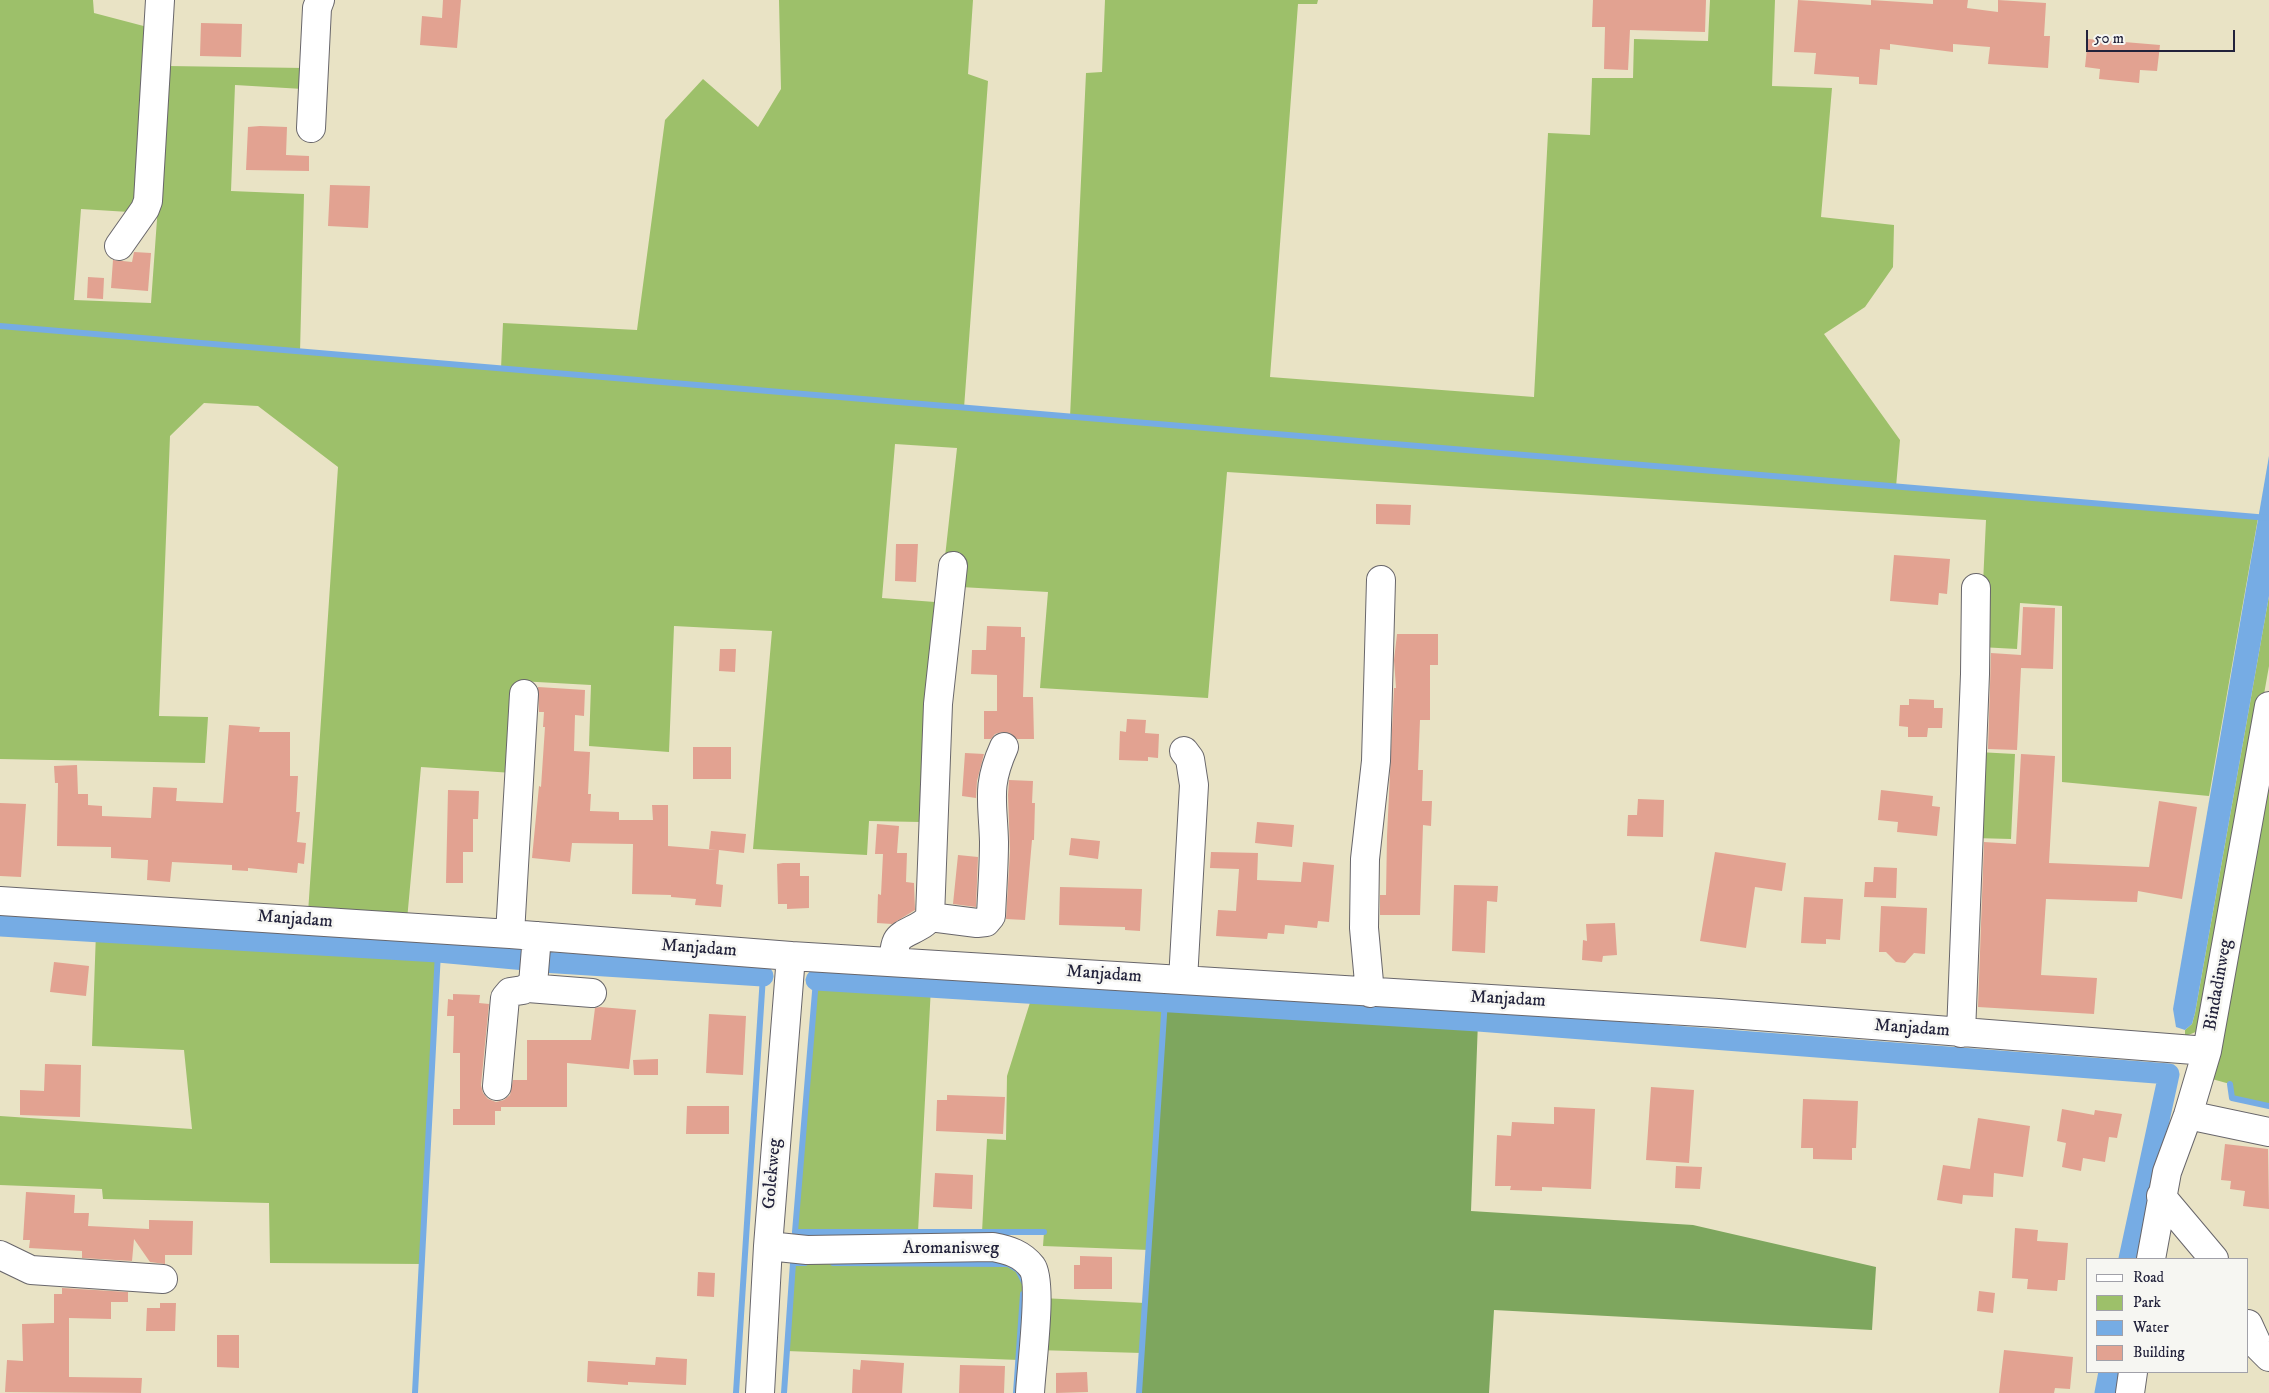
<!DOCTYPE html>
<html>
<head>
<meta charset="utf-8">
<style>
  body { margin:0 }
  #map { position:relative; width:2269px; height:1393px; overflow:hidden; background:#e9e3c5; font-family:"IM FELL DW Pica",serif }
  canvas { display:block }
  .legend { position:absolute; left:2086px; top:1258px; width:162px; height:115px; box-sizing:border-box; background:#f6f6f2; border:1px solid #a1a1a9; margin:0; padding:6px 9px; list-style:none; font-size:15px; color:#22223b }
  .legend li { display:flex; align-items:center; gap:10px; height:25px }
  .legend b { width:25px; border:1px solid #a1a1a9 }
  .scale { position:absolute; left:2086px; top:30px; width:149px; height:22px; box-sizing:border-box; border:2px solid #22223b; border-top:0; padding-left:6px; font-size:15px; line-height:18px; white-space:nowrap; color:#22223b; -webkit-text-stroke:4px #f6f6f2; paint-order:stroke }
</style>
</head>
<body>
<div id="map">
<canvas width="2269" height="1393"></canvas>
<ul class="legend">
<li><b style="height:6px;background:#fff"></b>Road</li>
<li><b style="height:14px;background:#9dc06a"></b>Park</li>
<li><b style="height:14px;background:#76ace4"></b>Water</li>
<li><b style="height:14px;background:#e2a291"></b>Building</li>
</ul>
<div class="scale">50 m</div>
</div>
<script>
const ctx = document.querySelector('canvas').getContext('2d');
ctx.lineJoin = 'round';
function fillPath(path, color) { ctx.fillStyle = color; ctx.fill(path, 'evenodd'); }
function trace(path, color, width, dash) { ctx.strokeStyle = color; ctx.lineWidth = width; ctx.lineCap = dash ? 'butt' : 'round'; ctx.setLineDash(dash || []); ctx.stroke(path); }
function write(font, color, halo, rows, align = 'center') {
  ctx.font = font + ' "IM FELL DW Pica",serif'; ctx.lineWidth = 5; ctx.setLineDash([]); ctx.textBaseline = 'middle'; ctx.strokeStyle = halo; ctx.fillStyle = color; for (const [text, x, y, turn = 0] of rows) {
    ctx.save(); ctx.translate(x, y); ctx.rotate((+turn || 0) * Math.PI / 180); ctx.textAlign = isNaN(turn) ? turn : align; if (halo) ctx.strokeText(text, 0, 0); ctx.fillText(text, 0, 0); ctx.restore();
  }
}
const green = new Path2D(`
  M0,0H93L94,13L155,29L145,192L129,212L81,209L74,300L151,303L168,66L304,68L303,89L235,85L231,191L304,194L300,352L501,369L503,323L637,330L665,120L703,79L758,127L781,89L779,0H973L968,74L988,81L964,408L1070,417L1086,73L1102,72L1105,0H1318L1317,4H1298L1270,377L1534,397L1548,133L1590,135L1592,78H1633L1634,39L1708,41L1710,0H1775L1772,86L1832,88L1821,217L1894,225L1893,267L1865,307L1824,334L1900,440L1896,487L2258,518L2209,796L2062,782V606L2020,603L2017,649L1980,647L1986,520L1227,472L1208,698L1040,688L1048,592L961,587L945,557L957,448L895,444L882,598L935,602L921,822L869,821L867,855L753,849L772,631L674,626L669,752L589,746L591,685L519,681L513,773L421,767L407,920L308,913L338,467L258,406L204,403L170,436L159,716L208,717L205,763L0,759Z
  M2269,596V666L2207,1016C2203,1029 2198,1032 2185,1036V1030L2192,1024L2195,1013Z
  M1978,752L2015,754L2011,839L1974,838Z
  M2269,757V1106L2232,1098L2230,1084L2212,1079Z
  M96,932L438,952L422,1264L270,1263L269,1203L103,1199L102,1189L0,1185V1116L192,1129L184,1050L92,1046Z
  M816,980L931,987L918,1232H795Z
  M1033,993L1165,1000L1149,1250L1043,1246L1044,1232H982L987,1139L1006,1140L1007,1076Z
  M793,1263L1008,1264L1018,1270L1024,1283L1019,1360L787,1351Z
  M1041,1298L1145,1303L1142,1353L1036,1350Z`);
const forest = new Path2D(`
  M1165,1000L1478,1021L1471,1211L1693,1225L1876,1267L1872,1330L1494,1310L1489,1393H1139Z`);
const water = new Path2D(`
  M2269,456V596L2195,1013L2192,1024L2185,1030L2176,1027L2173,1009Z`);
const stream = new Path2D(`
  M0,326L2269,518
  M816,980L795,1232H1044
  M2230,1084L2232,1098L2269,1106
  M833,1263L1008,1264L1018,1270L1024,1282
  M415,1393L438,952
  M736,1393L763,976
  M784,1393L793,1263H805
  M1016,1393L1023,1294
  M1139,1393L1165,1000`);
const canal = new Path2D(`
  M0,926L438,952L526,960
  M542,962L763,976
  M816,980L1478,1021L2169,1074L2129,1259
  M2105,1393L2109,1372`);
const building = new Path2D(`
  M443,0H461L457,48L420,45L422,16L442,18Z
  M1593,0H1706L1705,32L1630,30L1628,70L1604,69L1605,27H1592Z
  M1798,0L1871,5V0L1933,4V0H1968L1967,8L1998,12V0L2046,3L2044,36H2050L2048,68L1988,64L1990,47L1953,44V52L1890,44V50L1880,49L1877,85L1859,84V77L1814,74L1816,53L1794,52Z
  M201,23L242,24L241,57L200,56Z
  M2088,39L2160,45L2157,71L2140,70L2139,83L2099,79L2100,69L2085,67Z
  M260,126L287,127L286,155L309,156V171L246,170L248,127Z
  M330,185L370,186L368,228L328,226Z
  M134,252L151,253L148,291L111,288L113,260L132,262Z
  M88,277L104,278L103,299L87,298Z
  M1376,504L1411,505L1410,525L1376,524Z
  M896,544H918L916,582L895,581Z
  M1894,555L1950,559L1947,594L1939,593L1938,605L1890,601Z
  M2023,607L2055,608L2053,669L2021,668L2017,750L1988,749L1991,653L2021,655Z
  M987,626L1021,627V637H1025L1023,697H1033L1034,739H1017L1010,733L1002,732L995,734L991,739H984V711H997V675L971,674L972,650H986Z
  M1397,634H1438V665H1430V720H1420L1418,770H1423L1422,801H1432L1431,826L1423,825L1420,915H1380V895H1386L1387,836L1394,688H1396L1394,660Z
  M720,649H736L735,672L719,671Z
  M538,687L585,690L584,716L575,715L574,751L590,752L588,794H591L590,811L619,812V820H653L652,805H668V846L717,850L709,849L711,831L746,834L744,853L719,850L716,884L723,885L721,907L695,905L696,899L671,897V895L632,894L633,844L572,843L570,862L532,858L539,786L541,787L545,727H543L544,712H539Z
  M1909,699L1934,700V708H1943L1942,728H1928L1927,737H1908V727L1899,726L1900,705H1909Z
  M1127,719L1146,720L1145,733L1159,734L1158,758L1148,757V761L1119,760L1120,731L1126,732Z
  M229,725L260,727L259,732H290V776H298L296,812H300L297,842L306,843L304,864L298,863L297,873L248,868V871L232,870V865L172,862L170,882L147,880L148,860L111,858V847L57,846L58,783H55L54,766L77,765L78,794H88V805L102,806V816L151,818L153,787L177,788L176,801L223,803Z
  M693,747H731V779H693Z
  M965,753L984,754L977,781L976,798L962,796Z
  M2021,754L2055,756L2049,863L2149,867L2159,801L2197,807L2182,899L2138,891L2137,902L2046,899L2041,975L2097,978L2094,1014L1978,1007L1984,842L2016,844Z
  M1009,780L1033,781L1032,803H1035L1034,840H1032L1025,920L1006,919L1010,851L1008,795Z
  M448,790L479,791L478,819H473V852H463V883H446Z
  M1881,790L1933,796L1932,806L1940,807L1937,836L1897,832L1898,822L1878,820Z
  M1638,799L1664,800L1663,837L1627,836L1628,815H1637Z
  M0,803L26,804L21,877L0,876Z
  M1257,822L1294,825L1292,847L1255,843Z
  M877,824L899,826L897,853H907L906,882L914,883L915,910L892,924L877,923L878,894L881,895L883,854H875Z
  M1071,838L1100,841L1098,859L1069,855Z
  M1211,852L1258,853L1257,880L1301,882L1303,862L1334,865L1329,922L1318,921L1317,928L1285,925L1284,934L1268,933L1267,939L1216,936L1218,910L1236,911L1239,869L1210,868Z
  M1715,852L1786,863L1782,891L1755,887L1746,948L1700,941Z
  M958,855L978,857L976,907L953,904Z
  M783,863H800V876H809V908L787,909V904H778L777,864Z
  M1874,867L1897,868L1896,898L1864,897L1865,882H1873Z
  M1454,885L1498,886L1497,902L1487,901L1485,953L1452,951Z
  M1060,887L1142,889L1140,931L1125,930V927L1059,925Z
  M1804,897L1843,899L1840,940L1826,939V944L1801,943Z
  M1881,906L1927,908L1925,954L1914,953L1905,963L1896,962L1886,952H1879Z
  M1615,923L1617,955L1603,956L1602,962L1582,960L1583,940L1587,941L1586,924Z
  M54,962L89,966L86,996L50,992Z
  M453,994L480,995L479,1003L489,1004L481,1085L483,1093L488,1099L496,1102L504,1100L510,1095L513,1080H527V1040H591L595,1008L600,1007L636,1010L629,1069L567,1063V1107H501V1111H495V1125H453V1109H460V1053H453L454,1016H447L448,999L453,1000Z
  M709,1014L746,1016L743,1075L706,1073Z
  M658,1059V1075H634L633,1060Z
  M45,1064L81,1065L80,1117L20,1115V1090L44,1091Z
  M1651,1087L1694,1090L1689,1163L1646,1160Z
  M947,1095L1005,1097L1003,1134L936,1131L937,1100H947Z
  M1803,1099L1858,1101L1856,1148H1852V1160L1813,1159V1148H1801Z
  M687,1106H729V1134H686Z
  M1554,1107L1595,1109L1591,1189L1542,1187V1191L1510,1190L1511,1186H1495L1497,1135L1511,1136L1512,1122L1554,1124Z
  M2062,1109L2094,1115L2095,1110L2122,1114L2117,1138L2109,1137L2105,1162L2083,1158L2081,1171L2062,1167L2066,1143L2057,1141Z
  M1978,1118L2030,1126L2023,1177L1994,1173L1993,1197L1963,1195L1962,1204L1937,1200L1943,1165L1970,1169Z
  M2225,1144L2268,1149L2269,1209L2243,1206L2245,1191L2230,1189L2231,1181L2221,1180Z
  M1676,1166L1702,1167L1700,1189L1675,1188Z
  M935,1173L973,1175L972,1209L933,1207Z
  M26,1192L75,1195L74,1213H89L88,1226L149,1229V1220L193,1221L192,1255H165V1264L150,1262L134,1239L132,1261L82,1258V1251L29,1248L30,1240H23Z
  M2015,1228L2038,1230L2037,1241L2068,1243L2065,1280H2058L2057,1291L2027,1289L2028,1279L2012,1278Z
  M1080,1256L1112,1257V1289H1074V1265H1080Z
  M698,1272L715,1273L714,1297L697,1296Z
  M62,1288L128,1292V1302H111V1319L69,1318V1377L142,1378L141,1393L5,1392L7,1360L23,1361L22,1324L54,1323V1294H62Z
  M1979,1291L1995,1293L1993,1313L1977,1311Z
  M160,1303H176L175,1331H146L147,1308H160Z
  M217,1335H239V1368L217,1367Z
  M2004,1350L2073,1357L2070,1389L2055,1388L2054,1393H1999Z
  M656,1357L687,1359L686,1385L628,1382V1385L587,1382L588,1361L655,1365Z
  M861,1360L904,1363L902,1393H852L853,1369L860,1370Z
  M960,1365L1005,1366L1004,1393H959Z
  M1087,1372L1088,1392L1056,1393V1373Z`);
const minor = new Path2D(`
  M311,128L317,8L320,0
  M119,246L145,209L148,201L160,0
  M0,901L510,934L791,956L1718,1013L2207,1051
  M930,917L977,923L986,922L991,916C992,892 994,866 994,842C993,801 986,787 1004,747
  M510,934L524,694
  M893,962C894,955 894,947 897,941C902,931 922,929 930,917L938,704L953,566
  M1183,980L1194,785L1190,759L1184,751
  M528,988L592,993
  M1370,993L1364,928L1365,859L1376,761L1381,580
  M1961,1033L1975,674L1976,588
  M497,1086L505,998L510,992L523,990L533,984L537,936
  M2188,1115L2269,1132
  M2161,1196L2214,1259
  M768,1246L807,1250L993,1247C1009,1250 1022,1254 1032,1267C1043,1282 1031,1370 1030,1393
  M0,1255L31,1270L163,1279
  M2151,1259L2167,1172L2188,1115L2207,1051L2269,706
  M2248,1324L2258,1346L2269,1357
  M760,1393L768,1246L791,956
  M2130,1393L2133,1372`);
const streetNames = [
  ["Manjadam",295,920,4],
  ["Manjadam",699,949,4],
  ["Manjadam",1104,975,4],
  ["Bindadinweg",2219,985,-80],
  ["Manjadam",1508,1000,3],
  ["Manjadam",1912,1029,4],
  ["Golekweg",773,1174,-85],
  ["Aromanisweg",951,1249]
];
fillPath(green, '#9dc06a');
fillPath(forest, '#7ea65e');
fillPath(water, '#76ace4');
trace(stream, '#76ace4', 6);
trace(canal, '#76ace4', 21);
fillPath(building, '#e2a291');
trace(minor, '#68666b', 30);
trace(minor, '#fff', 28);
write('18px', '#22223b', '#f6f6f2', streetNames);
</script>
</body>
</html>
